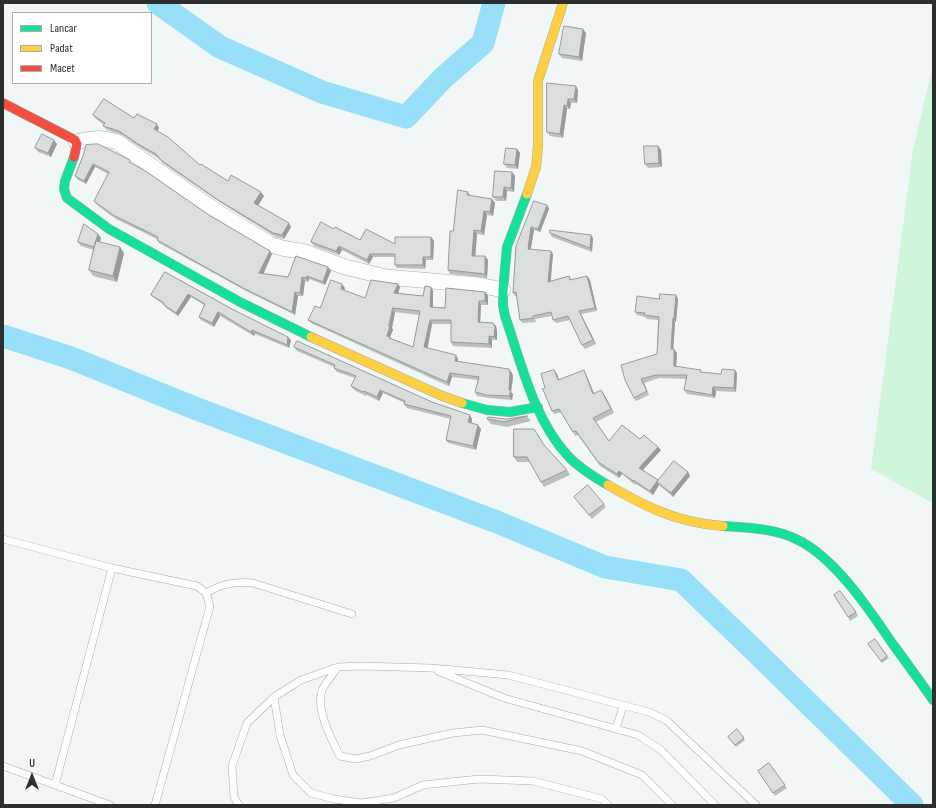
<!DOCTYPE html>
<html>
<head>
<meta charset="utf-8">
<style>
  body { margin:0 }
  #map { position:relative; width:936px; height:808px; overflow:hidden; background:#f1f7f6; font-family:"Sofia Sans Condensed",sans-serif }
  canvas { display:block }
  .frame { position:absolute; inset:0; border:4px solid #2b2f2e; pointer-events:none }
  .legend { position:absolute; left:12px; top:12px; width:140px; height:72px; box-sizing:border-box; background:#fff; border:1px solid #aaacab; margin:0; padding:5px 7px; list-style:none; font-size:12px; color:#2b2f2e }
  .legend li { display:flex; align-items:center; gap:8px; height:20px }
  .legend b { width:20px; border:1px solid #aaacab }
  .north { position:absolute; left:12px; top:756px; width:40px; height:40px; -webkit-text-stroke:3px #fff; paint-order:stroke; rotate:0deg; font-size:11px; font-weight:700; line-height:16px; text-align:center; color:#2b2f2e }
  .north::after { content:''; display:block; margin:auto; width:14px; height:18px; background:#2b2f2e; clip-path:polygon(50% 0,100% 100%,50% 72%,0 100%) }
</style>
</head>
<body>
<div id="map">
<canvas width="936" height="808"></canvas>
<div class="frame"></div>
<ul class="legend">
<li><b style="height:5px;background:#16e098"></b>Lancar</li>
<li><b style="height:5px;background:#ffcf43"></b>Padat</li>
<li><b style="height:5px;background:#f24e42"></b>Macet</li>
</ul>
<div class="north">U</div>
</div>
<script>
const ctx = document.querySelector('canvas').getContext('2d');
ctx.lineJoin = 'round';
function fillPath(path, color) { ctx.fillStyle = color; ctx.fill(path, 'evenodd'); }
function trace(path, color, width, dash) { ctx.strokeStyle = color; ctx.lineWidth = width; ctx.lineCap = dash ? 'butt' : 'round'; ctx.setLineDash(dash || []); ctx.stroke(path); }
const green = new Path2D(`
  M933,65V503L871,469L913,150Z`);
const river = new Path2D(`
  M158,3L220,47L322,92L406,117L443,78L483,43L494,3
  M3,336L71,358L192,407L497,522L605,567L681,580L757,653L912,805`);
const lane = new Path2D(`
  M3,539L112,568L197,586L206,593L210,606L155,805
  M206,593C222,584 235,581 253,583L352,614
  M338,667C333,674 327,681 323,688C314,706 331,739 340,756L355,759L370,756L399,745L453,733L482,730L582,751L642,775L672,805
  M438,671L504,698L638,735L661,750L715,805
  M274,697L280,735L293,775L311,793L334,799L361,803L394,798L423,785L479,779L533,781L602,799L608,805
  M616,729L623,706
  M3,766L110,805
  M55,785L112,568
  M239,805L234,797L232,766L247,723L274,697L301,680L338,667L361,666L431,668L508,675L649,712L666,720L756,805`);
const street = new Path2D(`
  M76,142C93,138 100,137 117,142L216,211L272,245L282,248L305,252L345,267L386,277L479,285L503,290`);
const fast = new Path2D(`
  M74,157L65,181L64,189L67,198L109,229L240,302L311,337
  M527,194L507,247L503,290V305L505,316C521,362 534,420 568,456C579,468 594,477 608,485
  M462,403L487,410L510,412L538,407
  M723,526C748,528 775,528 798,540C835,558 869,609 892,643C906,662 920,681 933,700`);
const slow = new Path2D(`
  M527,194L536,167L538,146V81L563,3
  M311,337L440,395L462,403
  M608,485C646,507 678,523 723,526`);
const jam = new Path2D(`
  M3,103L75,140L77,144L74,157`);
const wall = new Path2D(`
  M586,33L582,61L562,58L559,54Z
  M547,83L578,90L577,103H571L570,109H567L563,138L550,136L547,132Z
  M93,115L134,118L159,128L158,131L200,165L228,181L264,196L258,206L291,227L284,239L276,237L221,203L164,164L158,158L141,148L122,135L107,130L103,126L104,125L96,119Z
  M57,144L51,157L38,152L35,148Z
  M658,146L661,150L662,167L648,168L645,164Z
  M517,149L520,153L518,169L507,168L504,164Z
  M83,156L133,164L209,215L272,254L263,274L288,277L328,267L331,271L325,285L309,279L308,282L305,281L303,296H298L295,315L246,291L159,243L157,239L116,219L97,205L94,201L108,174L95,167L86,184L78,180L75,176Z
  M512,172L515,176L514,192L507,191L506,201H496L493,197Z
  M468,192L471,196L492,199L495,203L493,216L487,215L484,235L477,234L475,256H485L488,260L487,278L450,274L448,270L453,231Z
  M547,205L549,209L540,232L534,230L531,249L553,254L551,281L569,276L572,280L587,276L590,280L597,311L581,314L596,344L585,349L582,345L570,320L556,323L553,320L552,316L535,319L536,322L523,323L520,320L517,296H515L513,293L516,246Z
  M334,229L360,240L395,244L431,237L434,241L433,260H426L425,269L397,268L395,265V257H373L369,264L342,250L339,255L314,246L311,242Z
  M550,233L593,238L592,252L552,237Z
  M98,234L101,238L100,242L124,253L117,282L93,276L89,270L94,250L81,246L78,242Z
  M165,272L232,309L291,340L289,348L255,334L254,336L220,316L214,327L201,320L199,317L204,305L191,297L178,316L166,308L163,304L154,298L151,295Z
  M398,284L400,287L398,293L423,296L433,290V307L445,308L485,292L488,296V305H481L480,322L496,326L497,331V340H492V348L453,346L451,342V324H432L427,348L458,359V362L509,369L512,373L513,377L511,392L513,394L512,400L489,398L477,396L475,392L478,380L452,377L449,386L444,384L311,323L308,320L320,308L345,288L344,291L365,298ZM395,312L419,315L413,347L392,339L390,337L393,330L392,328Z
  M676,295L678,299L676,322H675L673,349L677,353L676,366L702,372L721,374L737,373L736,392L716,391L715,398L687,394L684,390L686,379L659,378L644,383L649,395L636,401L634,398L625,380L657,354L658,320L647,319L645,317L637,315L635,312Z
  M294,347L432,402L472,419V423L478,425L481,429L476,450L448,443L446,440L451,419L407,408L404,404L405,403L383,393L379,401L367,395L366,396L354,390L351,386L355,378L337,372L334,368V367L297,351Z
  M557,374L559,380L586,374L594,394H604L614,413L596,422L609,441L640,439L661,450L643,470L658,480L688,472L690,476L673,497L659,485L653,495L636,484L635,485L622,474L619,478L600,466L578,435L575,436L562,412L554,414L552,411L545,388Z
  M527,416L531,421L507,427L491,424L487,419H506Z
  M538,434L545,447L567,470L570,475L544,487L541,482L530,462H517L514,457Z
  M574,497L604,504L606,507L592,519Z
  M856,612L858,616L850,621L848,617Z
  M875,639L889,658L882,663L868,644Z
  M737,729L745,740L736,747L728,737Z
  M769,763L787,788L775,796L758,771Z`);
const shadedWall = new Path2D(`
  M583,29L586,33L582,61L579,57Z
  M576,86L578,90L577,103L574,99Z
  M568,99L571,103L570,109L567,106Z
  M564,105L567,109L563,138L560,134Z
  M157,124L159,128L157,132L154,129Z
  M54,140L57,144L51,157L48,153Z
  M658,146L661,150L662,167L659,163Z
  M517,149L520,153L518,169L515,165Z
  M93,164L95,167L86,184L84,181Z
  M512,172L515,176L514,192L511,188Z
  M504,187L507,191L506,201L503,197Z
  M261,192L264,196L257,207L254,203Z
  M492,199L495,203L493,216L490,212Z
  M547,205L549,209L540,232L538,229Z
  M484,211L487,215L484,235L481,231Z
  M289,223L291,227L284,239L282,235Z
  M531,227L534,230L530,252L528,249Z
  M474,230L477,234L475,260L472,256Z
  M98,234L101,238L97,251L94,247Z
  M591,235L593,238L592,252L590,248Z
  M431,237L434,241L433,260L431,257Z
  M339,246L342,250L339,255L336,251Z
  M120,247L124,253L117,282L113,276Z
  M270,251L272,254L262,277L259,273Z
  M551,251L553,254L550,285L548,282Z
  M370,254L373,257L369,264L367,260Z
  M485,256L488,260L487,278L485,274Z
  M423,257L426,260L425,269L423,265Z
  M328,267L331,271L325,285L323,282Z
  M307,276L309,279L308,282L306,278Z
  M587,276L590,280L597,311L595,308Z
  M302,277L305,281L303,296L300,293Z
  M342,284L345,288L343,293L341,289Z
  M398,284L400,287L397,297L394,293Z
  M431,287L433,290V311L430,307Z
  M295,292L298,296L295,315L292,312Z
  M485,292L488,296V305L485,301Z
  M188,294L191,297L178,316L176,313Z
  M676,295L678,299L676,322L674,319Z
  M479,301L481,305L480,325L478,322Z
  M393,308L395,312L392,328L393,330L390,337L392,340V342L387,336Z
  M579,311L581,314L596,344L593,340Z
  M218,312L220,316L214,327L212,323Z
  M673,318L675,322L673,353L671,349Z
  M430,320L432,324L427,351L424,347Z
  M493,323L496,326L497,331V340L494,337Z
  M252,330L255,334L254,336L251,332Z
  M489,336L492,340V348L489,344Z
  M288,337L291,340L289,348L287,345Z
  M674,349L677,353L676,369L674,366Z
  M456,355L458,359L457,365L455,361Z
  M509,369L512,373L513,377L511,392L513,394L512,400L509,396Z
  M554,370L557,374L560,384L558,380Z
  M584,370L586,374L596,398L593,394Z
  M735,370L737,373L736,392L734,388Z
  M450,373L452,377L449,386L447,382Z
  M641,379L644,383L649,395Z
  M713,387L716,391L715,398L712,395Z
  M380,390L383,393L379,401L377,397Z
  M601,390L604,394L614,413L611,409Z
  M470,415L472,419L471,426L468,422Z
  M478,425L481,429L476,450L473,446Z
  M658,447L661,450L642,471L639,468Z
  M619,471L622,474L619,478L617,474Z
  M688,472L690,476L673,497L671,493Z
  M658,480L657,482L659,485L653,495L650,491Z`);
const building = new Path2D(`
  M564,26L583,29L579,57L559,54Z
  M547,83L576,86L574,99H568L567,106L564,105L560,134L547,132Z
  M104,99L134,118L137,114L157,124L154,129L168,137L200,165L201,164L228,181L231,175L261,192L254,203L289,223L282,235L273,233L218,200L161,160L156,154L138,144L119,131L103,126L105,123L93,115Z
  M42,134L54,140L48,153L35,148Z
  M98,144L130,160L129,162L144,170L209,215L270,251L259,273L288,277L296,256L328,267L323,282L307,276L306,278L302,277L300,293L295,292L292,312L243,288L157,240L158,237L113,215L94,201L109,172L93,164L84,181L75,176L83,156L86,145Z
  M644,146H658L659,163L645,164Z
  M506,148L517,149L515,165L504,164Z
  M495,171L512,172L511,188L504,187L503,197H493Z
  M458,190L468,192L467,195L492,199L490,212L484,211L481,231L474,230L472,256H485V274L448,270L450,231H453Z
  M534,201L547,205L538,229L531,227L528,249L551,251L548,282L569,276L570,280L587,276L595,308L579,311L593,340L582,345L568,316L553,320L551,312L533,316V318L520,320L516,292L513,293L516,246Z
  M321,222L334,229L335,227L360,240L366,229L395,244V237H431V257H423V265H395V254H370L367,260L339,246L336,251L311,242Z
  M84,224L98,234L94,247L78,242Z
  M550,230L591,235L590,248L550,233Z
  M96,241L120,247L113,276L89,270Z
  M165,272L232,309L288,337L287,345L252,330L251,332L218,312L212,323L199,317L205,304L188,294L176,313L163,304L164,303L151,295Z
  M331,280L342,284L341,289L365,298L371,280L398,284L394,293L423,296L425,286L431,287L430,307L445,308L446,288L485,292V301H479L478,322L493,323L495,327L494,337L489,336V344L451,342V320H430L424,347L456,355L455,361L509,369L510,373L509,390L511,391L509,396L486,395L475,392L479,377L450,373L447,382L442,380L308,320L315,306L320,308ZM393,308L420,311L413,347L389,338L390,337L387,336L390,326H389Z
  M660,294L676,295L674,319L673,318L671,349H674V366L701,370L700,372L721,374L722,369L735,370L734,388L713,387L712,395L684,390L687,375H656L641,379L647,391L634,398L625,380L621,365L657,354L659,317L644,315L645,313L635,312L637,296L659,299Z
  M297,341L432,402L470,415L468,422L478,425L473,446L446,440L451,416L404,404L405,401L380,390L377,397L364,391L363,392L351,386L356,376L334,368L335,365L294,347Z
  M554,370L558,380L584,370L593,394L601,390L611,409L593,418L609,441L622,425L640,439L644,435L658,447L639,468L658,480L650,491L633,480V481L619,471L617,474L598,462L576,431L573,432L559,409L552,411L544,392L542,389L545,388L541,374Z
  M527,416L504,422L487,419L488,417L506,419Z
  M514,429H534L544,445L567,470L541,482L527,457H514Z
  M674,461L688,472L671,493L657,482Z
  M588,485L604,504L589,515L574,497Z
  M840,591L856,612L848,617L834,595Z
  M875,639L887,656L881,661L868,644Z
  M737,729L744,738L735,745L728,737Z
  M769,763L785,785L773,793L758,771Z`);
fillPath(green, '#cff5da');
trace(river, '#98dff9', 23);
trace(lane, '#a8acab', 8);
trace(street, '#a8acab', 16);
trace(fast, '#a8acab', 10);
trace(slow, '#a8acab', 10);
trace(jam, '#a8acab', 10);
trace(lane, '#fdfefe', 7);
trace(street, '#fdfefe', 15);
trace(fast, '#16e098', 9);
trace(slow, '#ffcf43', 9);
trace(jam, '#f24e42', 9);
fillPath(wall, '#bbbfbe');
fillPath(shadedWall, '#999b9b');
fillPath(building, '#dadedd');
trace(building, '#999b9b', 1);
</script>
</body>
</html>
